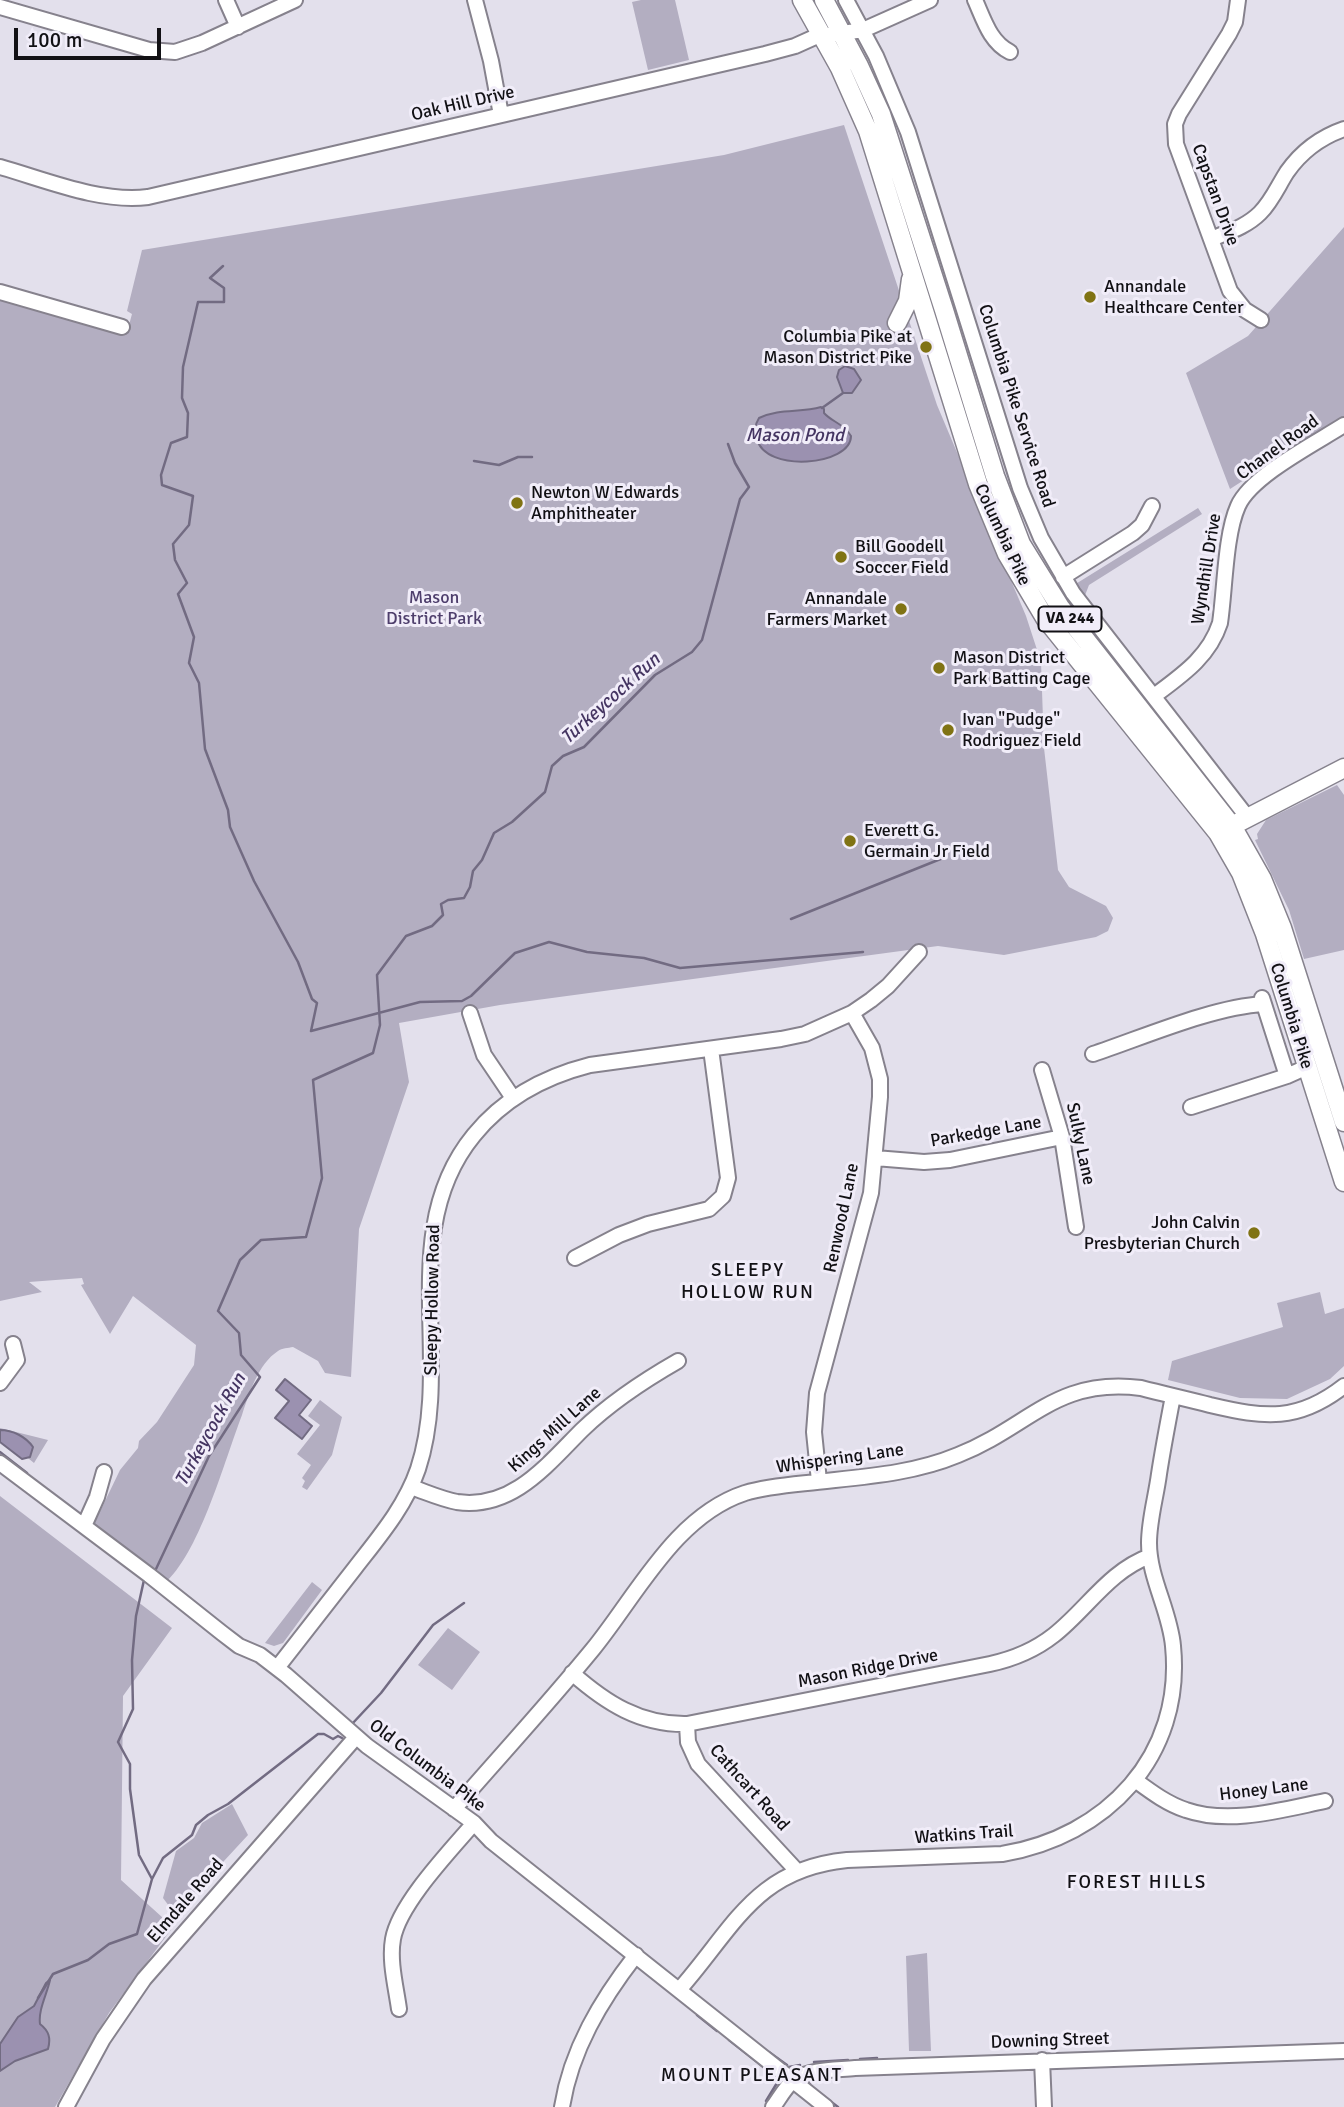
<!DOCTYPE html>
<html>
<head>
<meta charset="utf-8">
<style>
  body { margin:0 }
  #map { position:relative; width:1344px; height:2107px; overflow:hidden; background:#e3e0ec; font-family:Signika,sans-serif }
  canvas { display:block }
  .scale { position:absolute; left:14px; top:28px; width:147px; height:32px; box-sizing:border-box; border:4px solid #121115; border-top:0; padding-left:9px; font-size:21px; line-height:24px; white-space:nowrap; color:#121115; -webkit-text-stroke:5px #f1edf9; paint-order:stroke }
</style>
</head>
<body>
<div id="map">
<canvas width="1344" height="2107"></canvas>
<div class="scale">100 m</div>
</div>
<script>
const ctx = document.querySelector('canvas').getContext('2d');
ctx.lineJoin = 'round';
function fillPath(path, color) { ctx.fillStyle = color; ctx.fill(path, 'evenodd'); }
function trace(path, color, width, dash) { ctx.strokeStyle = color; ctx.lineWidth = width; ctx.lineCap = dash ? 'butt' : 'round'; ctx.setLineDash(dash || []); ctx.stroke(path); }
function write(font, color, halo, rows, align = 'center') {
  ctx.font = font + ' Signika,sans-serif'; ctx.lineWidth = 6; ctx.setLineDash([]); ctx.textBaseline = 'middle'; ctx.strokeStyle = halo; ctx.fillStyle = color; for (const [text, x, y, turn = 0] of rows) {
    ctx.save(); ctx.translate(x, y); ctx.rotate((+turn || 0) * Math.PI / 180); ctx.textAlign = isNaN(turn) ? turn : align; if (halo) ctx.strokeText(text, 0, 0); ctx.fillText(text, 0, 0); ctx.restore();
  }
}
const green = new Path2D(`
  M641,0H675L689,60L648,70L632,2Z
  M844,125L937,405L1026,616L1041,662L1044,748L1058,870L1069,887L1106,906L1113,918L1108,931L1096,937L1004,955L938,946L500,1005L399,1023L409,1082L359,1229L351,1377L325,1373L318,1361L293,1347C288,1348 282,1348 278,1351C258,1364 249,1394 242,1415C224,1462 201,1548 167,1581L156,1569L139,1562L93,1526L120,1470L138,1448L139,1441L157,1422L194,1365L196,1345L133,1296L110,1334L81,1285L84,1284L82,1278L29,1282L42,1292L0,1301V288L122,327L129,325L132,314L127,311L142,250L724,155Z
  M1344,227V416L1230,489L1186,373L1248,336Z
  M1198,508L1202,514L1089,585L1084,598L1074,585Z
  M1337,785L1344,795V950L1304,959L1289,910L1255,840L1258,839L1257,834L1266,820Z
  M1320,1292L1325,1314L1344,1308V1366L1330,1379L1287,1399L1240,1398L1168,1380L1172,1361L1283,1327L1277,1303Z
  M320,1400L342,1417L332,1455L307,1490L302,1487L305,1481L302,1478L311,1465L297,1454L320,1425L308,1416Z
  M0,1428L48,1440L34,1463L0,1435Z
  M0,1496L172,1628L123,1696L121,1880L173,1927L109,2013L55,2107H0Z
  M312,1582L322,1590L283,1643L274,1646L265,1643Z
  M448,1628L480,1652L452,1690L418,1665Z
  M232,1804L248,1835L175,1914L163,1898L176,1851L194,1838L202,1823Z
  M927,1953L931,2051H909L906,1956Z`);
const water = new Path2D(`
  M845,366L854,369L861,380L852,393H843L837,377L839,370Z
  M821,407L824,409V413C833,423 842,422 851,436C851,466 765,473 757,439C755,431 754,426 759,418C780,408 800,413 821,407Z
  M285,1379L311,1400L299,1415L312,1426L302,1439L275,1418L289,1401L276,1390Z
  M0,1430C13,1430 26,1437 33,1447L30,1457L22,1459L0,1442Z
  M50,1980C47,1994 38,2010 40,2024C49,2031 51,2038 48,2049L15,2061L0,2071V2044L18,2017L34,2006L46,1983Z`);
const stream = new Path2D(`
  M223,266L210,278L224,288V302H198L183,367L182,398L188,413L187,437L171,443L161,475L162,485L193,496L189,525L173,544L175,560L187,583L178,594L194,637L189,663L199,683L205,749L228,810L230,827L254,881L298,962L312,999L317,1003L311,1031L420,1002L462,1001L471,996L515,953L549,942L587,952L644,958L680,968L863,952
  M822,408L843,393
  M474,461L499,465L518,457H532
  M791,919L943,858
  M0,1452L27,1473
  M156,1569L209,1456L260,1377L241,1355L239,1333L218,1311L240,1260L261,1240L306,1237L322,1178L313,1080L373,1053L380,1025L377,975L406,936L432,926L443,915L441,904L448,900L464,898L470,887L473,871L482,860L494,833L512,822L545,792L552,766L563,756L584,747L655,675L692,652L702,640L740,499L749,487L735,463L728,444
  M144,1580L136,1616L132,1660L133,1709L118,1742L130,1764V1789L139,1855L152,1879
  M352,1724L381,1693L433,1625L464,1603
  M38,1998L53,1974L88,1960L109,1944L137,1934L152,1879L163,1858L192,1835L196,1825L208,1815L228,1804L318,1734H324L333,1739L338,1736L342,1738
  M697,2015L717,2031
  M729,2040L775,2076L777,2083L766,2101
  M769,2052L787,2065
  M860,2059L877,2058
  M814,2062L848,2060
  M789,2067L800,2065
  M812,2080L809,2085L838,2107`);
const minor = new Path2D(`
  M226,0L238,27
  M475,0L491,61L501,115
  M846,0L876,56L908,132L1020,488L1041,538L1073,593L1248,818
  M975,0C984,20 990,42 1010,52
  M1238,0L1235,22L1229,34L1179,114L1175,124L1176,144L1230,291L1245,310L1261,320
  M0,7L149,50L175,52L202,43L295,0
  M0,167C46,180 100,203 148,197L765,54L795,46L815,37L863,30L930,0
  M1211,239C1228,232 1246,227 1260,213C1272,201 1278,186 1287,172C1301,152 1321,137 1344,129
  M0,292L122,327
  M1063,577L1133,533L1142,525L1152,506
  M1154,696C1182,675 1209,657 1220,623C1225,590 1225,535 1238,506C1251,476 1316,443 1344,425
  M1262,998L1287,1076
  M470,1013L484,1055L513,1098
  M1093,1054C1144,1037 1212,1007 1264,1004
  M1042,1070L1062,1137L1076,1227
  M1191,1107L1287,1076L1307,1067
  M875,1158L924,1162L950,1160L1062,1137
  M575,1258L619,1235L648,1224L709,1209L723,1196L728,1178L711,1049
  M0,1383L17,1360L13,1344
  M0,1463L149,1575L222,1633L239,1646L260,1655L286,1675L367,1746L474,1823L491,1841L826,2107
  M819,1481L814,1432L817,1393L871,1193L880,1097V1079L872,1048L852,1013
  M411,1487C426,1492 441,1499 457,1502C512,1510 547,1465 582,1430C611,1402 643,1381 678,1361
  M84,1526L97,1497L104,1472
  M277,1668C303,1635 329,1601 355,1568C379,1537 405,1507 418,1469C454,1360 395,1231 474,1135C504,1098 543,1077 590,1065L781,1039L805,1034L852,1013L871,1000L888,986L919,952
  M572,1673C606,1703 640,1725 687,1724L990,1664C1013,1659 1035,1650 1054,1635C1087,1609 1109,1571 1150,1556
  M687,1724L688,1742L698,1764L797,1871
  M1135,1780C1150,1791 1167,1804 1186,1810C1229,1825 1281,1810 1325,1801
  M454,1809C500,1756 548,1704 593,1649C637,1595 675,1516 745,1493C765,1487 787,1485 807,1483C858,1477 910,1475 958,1455C1029,1427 1056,1377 1141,1388C1164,1394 1187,1399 1210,1405C1265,1418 1298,1422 1344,1386
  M679,1990C734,1928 755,1869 847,1860L1002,1854C1106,1837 1184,1756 1173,1646C1170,1611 1149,1578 1149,1543C1149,1520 1156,1497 1159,1474C1163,1448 1168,1422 1173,1396
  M399,2009C396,1987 389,1961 393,1939C399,1904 450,1851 474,1823
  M1042,2060L1044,2107
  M66,2107L103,2039L144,1979L356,1737
  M562,2107C571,2050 601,2000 636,1955
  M773,2107C779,2099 786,2086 794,2080C810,2069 836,2070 855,2068L1344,2051`);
const major = new Path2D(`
  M802,0L840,68L868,131L978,484L1007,554L1045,618L1218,833L1241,873L1265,934L1344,1182
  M824,0L859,66L881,114L944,310L995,476L1021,544L1060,607L1232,826L1262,879L1282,928L1344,1122
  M897,323L908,301L911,279
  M1224,830L1344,768`);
const markers = [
  [1090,297,7,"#807314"],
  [926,347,7,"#807314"],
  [517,503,7,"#807314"],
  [841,557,7,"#807314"],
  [901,609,7,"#807314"],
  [939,668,7,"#807314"],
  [948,730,7,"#807314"],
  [850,841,7,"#807314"],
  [1254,1233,7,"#807314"]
];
const shields = [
  [1070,619,63]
];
const shieldNames = [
  ["VA 244",1070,619]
];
const streetNames = [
  ["Oak Hill Drive",463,104,-13],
  ["Capstan Drive",1215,195,70],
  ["Columbia Pike Service Road",1016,406,72],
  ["Chanel Road",1278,448,-36],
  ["Columbia Pike",1002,535,65],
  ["Wyndhill Drive",1207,569,-81],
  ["Columbia Pike",1291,1016,73],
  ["Parkedge Lane",986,1132,-10],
  ["Sulky Lane",1080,1144,78],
  ["Renwood Lane",842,1218,-78],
  ["Sleepy Hollow Road",433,1300,-89],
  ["Kings Mill Lane",555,1430,-42],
  ["Whispering Lane",840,1459,-8],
  ["Mason Ridge Drive",868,1669,-11],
  ["Old Columbia Pike",427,1766,37],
  ["Cathcart Road",749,1788,48],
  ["Honey Lane",1264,1790,-7],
  ["Watkins Trail",964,1835,-4],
  ["Elmdale Road",186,1901,-49],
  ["Downing Street",1050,2041,-2]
];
const poiNames = [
  ["Annandale",1104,287],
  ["Healthcare Center",1104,308],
  ["Columbia Pike at",912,337,"right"],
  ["Mason District Pike",912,358,"right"],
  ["Newton W Edwards",531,493],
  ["Amphitheater",531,514],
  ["Bill Goodell",855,547],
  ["Soccer Field",855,568],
  ["Annandale",887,599,"right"],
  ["Farmers Market",887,620,"right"],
  ["Mason District",953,658],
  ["Park Batting Cage",953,679],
  ["Ivan \"Pudge\"",962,720],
  ["Rodriguez Field",962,741],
  ["Everett G.",864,831],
  ["Germain Jr Field",864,852],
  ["John Calvin",1240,1223,"right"],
  ["Presbyterian Church",1240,1244,"right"]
];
const parkNames = [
  ["Mason",434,598],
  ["District Park",434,619]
];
const waterNames = [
  ["Mason Pond",795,436],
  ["Turkeycock Run",611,699,-42],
  ["Turkeycock Run",211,1430,-61]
];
const neighbourhoodNames = [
  ["SLEEPY",748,1271],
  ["HOLLOW RUN",748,1293],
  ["FOREST HILLS",1137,1883],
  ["MOUNT PLEASANT",752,2076]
];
fillPath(green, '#b3aec1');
fillPath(water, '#9b91b0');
trace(water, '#726b82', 2);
trace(stream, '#726b82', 2.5);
trace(minor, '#86828d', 18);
trace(major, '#86828d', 21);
trace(minor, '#fff', 14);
trace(major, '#fff', 18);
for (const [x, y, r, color] of markers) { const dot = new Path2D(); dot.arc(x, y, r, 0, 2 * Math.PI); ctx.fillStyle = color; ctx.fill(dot); trace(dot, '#f1edf9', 2.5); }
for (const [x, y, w] of shields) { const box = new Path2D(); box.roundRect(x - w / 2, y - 12.5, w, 25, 5); ctx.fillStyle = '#f1edf9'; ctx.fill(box); trace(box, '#121115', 2); }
write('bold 16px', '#121115', null, shieldNames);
write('18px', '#121115', '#f1edf9', streetNames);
write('18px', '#121115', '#f1edf9', poiNames, 'left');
write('18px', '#4e3e6c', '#f1edf9', parkNames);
write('italic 19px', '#453562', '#f1edf9', waterNames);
ctx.letterSpacing = '2px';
write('19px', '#121115', '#f1edf9', neighbourhoodNames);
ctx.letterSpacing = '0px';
</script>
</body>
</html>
